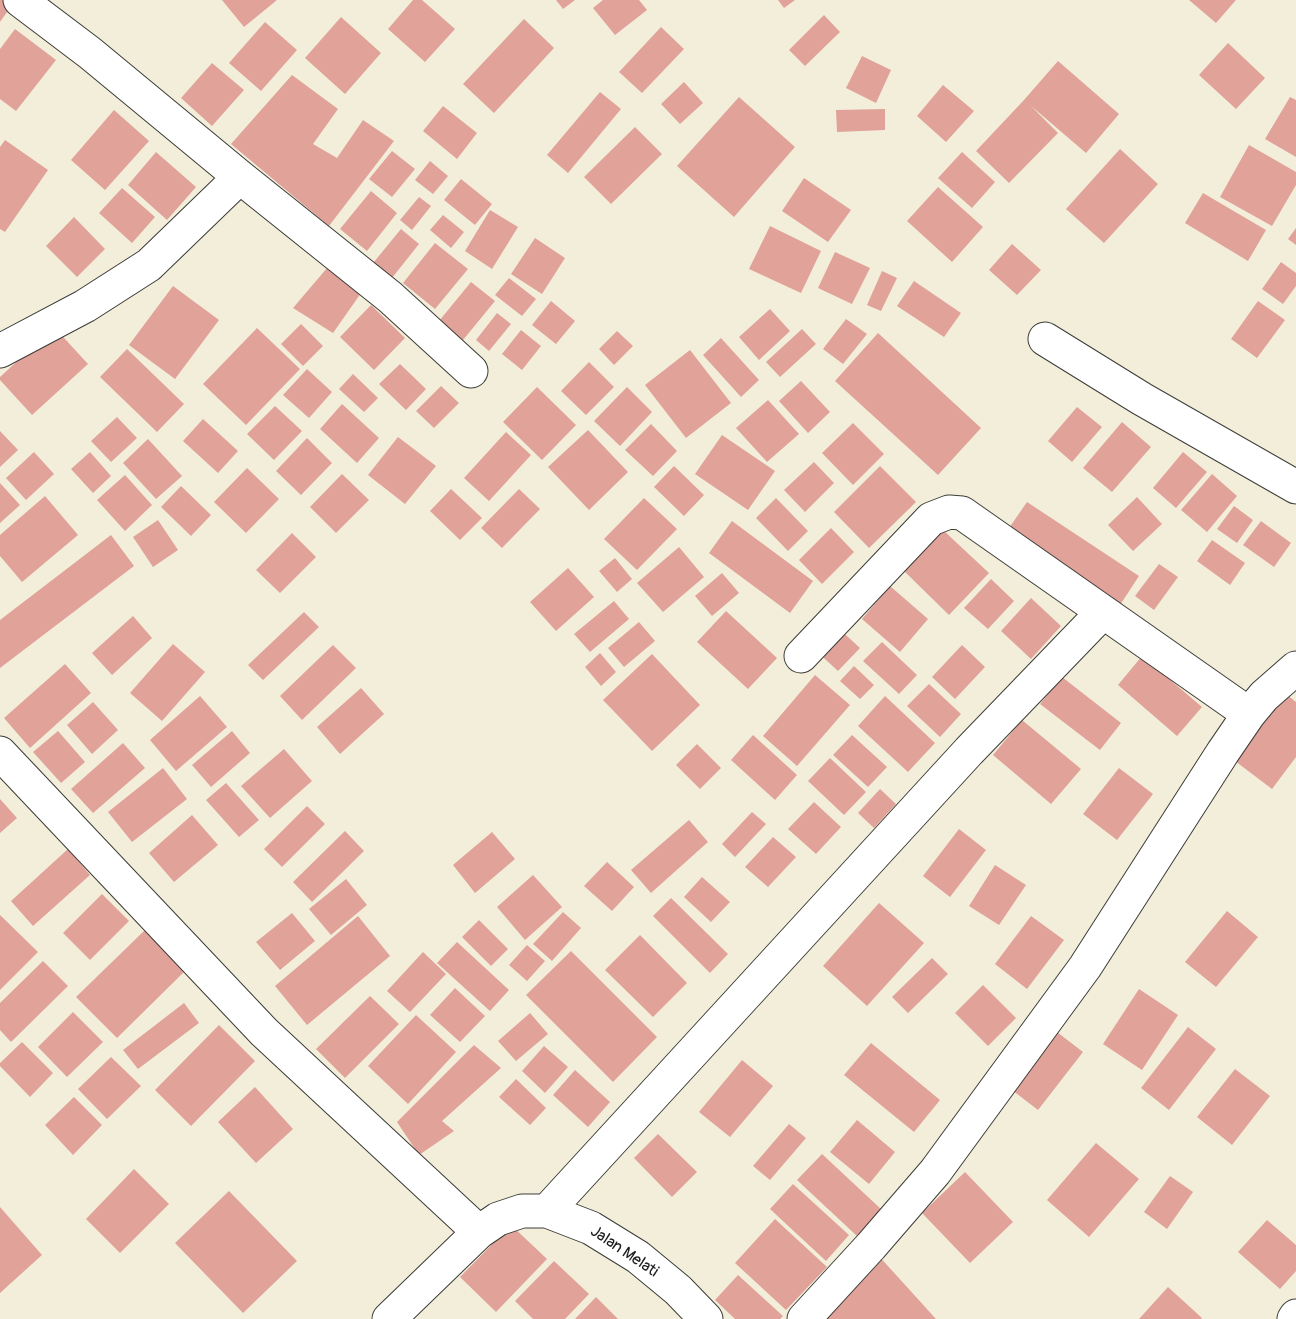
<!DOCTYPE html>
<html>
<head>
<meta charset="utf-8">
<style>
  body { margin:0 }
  canvas { display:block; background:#f2eeda }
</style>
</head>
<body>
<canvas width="1296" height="1319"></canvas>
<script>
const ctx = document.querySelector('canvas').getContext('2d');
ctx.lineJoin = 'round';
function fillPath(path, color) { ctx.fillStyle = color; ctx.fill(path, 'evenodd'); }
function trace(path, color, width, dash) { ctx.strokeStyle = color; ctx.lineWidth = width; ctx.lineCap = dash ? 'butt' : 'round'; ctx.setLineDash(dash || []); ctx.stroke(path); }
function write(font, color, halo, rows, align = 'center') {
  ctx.font = font + ' Pangolin,sans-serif'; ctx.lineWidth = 6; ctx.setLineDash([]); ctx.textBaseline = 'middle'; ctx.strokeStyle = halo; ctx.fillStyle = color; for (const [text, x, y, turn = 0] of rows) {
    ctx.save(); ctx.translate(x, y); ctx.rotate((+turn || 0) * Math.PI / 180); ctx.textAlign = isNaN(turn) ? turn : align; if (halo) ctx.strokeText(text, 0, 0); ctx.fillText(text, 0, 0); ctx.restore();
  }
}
const building = new Path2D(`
  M0,0H5L12,5L0,22Z
  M222,0H277L244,27Z
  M413,0H422L455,29L425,62L388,29Z
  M556,0H575L563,9Z
  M603,0H639L647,10L615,35L593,8Z
  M778,0H795L784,8Z
  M1189,0H1236L1216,23Z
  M824,15L840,32L805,66L789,50Z
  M341,17L381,53L345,94L305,58Z
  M524,19L554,48L494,113L463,84Z
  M265,22L297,50L261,91L229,63Z
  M661,27L684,49L642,93L619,72Z
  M15,29L56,60L16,111L0,99V49Z
  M1228,43L1265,78L1236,109L1199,75Z
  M862,56L891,70L876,103L846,88Z
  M1058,61L1119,114L1086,153L1030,105L1058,133L1009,183L976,151L1024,100Z
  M212,63L244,90L212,126L181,98Z
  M292,75L338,109L313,144L337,158L363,120L394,141L329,226L231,144Z
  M684,82L703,103L680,124L661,104Z
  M943,85L974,111L946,142L917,116Z
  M600,92L621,109L568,173L547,155Z
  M739,97L795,147L734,217L677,166Z
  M1290,97L1296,100V157L1265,139Z
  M443,106L477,133L457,159L423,131Z
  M885,109V130L837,132L836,110Z
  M114,110L149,141L105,190L71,160Z
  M635,127L662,154L611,204L584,177Z
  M5,140L48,170L5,232L0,229V147Z
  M1249,145L1296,172V185L1272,226L1220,197Z
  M1120,149L1158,184L1104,243L1066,209Z
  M392,151L415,169L392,197L369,179Z
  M156,152L196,187L167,220L128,185Z
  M962,152L995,182L972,208L938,178Z
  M430,161L448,176L433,194L415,180Z
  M804,178L851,210L828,242L782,211Z
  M461,179L492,204L475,225L444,200Z
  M938,187L983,227L952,262L907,221Z
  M122,188L155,217L132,243L99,213Z
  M371,191L397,213L367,251L340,229Z
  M1203,193L1266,230L1248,261L1185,223Z
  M419,197L431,206L412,230L400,220Z
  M490,210L518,227L492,269L465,251Z
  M443,215L464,232L451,248L430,230Z
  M74,217L105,249L77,277L46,246Z
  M770,226L821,251L801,293L749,269Z
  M1296,228V245L1288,239Z
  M401,229L419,244L388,283L369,268Z
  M535,238L565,258L542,294L511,274Z
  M435,243L468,269L435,309L403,283Z
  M1012,244L1041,270L1017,295L989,270Z
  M835,252L870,268L852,304L818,288Z
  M333,261L366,286L333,333L293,308Z
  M1281,262L1296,273V286L1283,304L1262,289Z
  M882,271L897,278L881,311L867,305Z
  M509,278L536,299L522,316L495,295Z
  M914,281L961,313L944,337L897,306Z
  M471,282L495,301L463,340L439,321Z
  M173,286L219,320L175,379L129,345Z
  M551,301L575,321L556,344L532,325Z
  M1258,301L1285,320L1257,358L1231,339Z
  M371,305L405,338L374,370L340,337Z
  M770,309L790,331L759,360L739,337Z
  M497,313L511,324L489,351L476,340Z
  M846,319L867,334L843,364L823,349Z
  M301,324L323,346L303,366L281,344Z
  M54,327L88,364L32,415L0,380V377Z
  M257,328L300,369L246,425L203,384Z
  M802,329L816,344L780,377L766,362Z
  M521,330L541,346L522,370L502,354Z
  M617,331L633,346L614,365L599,349Z
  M878,333L981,428L938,475L835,381Z
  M721,338L759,380L741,397L703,355Z
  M127,349L184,404L157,432L100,377Z
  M690,350L731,403L686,438L645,385Z
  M589,362L614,387L586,415L561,391Z
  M400,364L426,389L406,410L379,384Z
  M307,369L332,392L309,418L283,395Z
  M353,374L378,398L364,412L339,389Z
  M801,381L830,412L808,433L779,401Z
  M441,386L459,403L434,428L416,411Z
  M537,387L576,425L542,460L503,422Z
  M627,387L652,412L620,446L594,421Z
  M768,400L799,434L767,462L736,428Z
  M342,404L379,438L357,463L320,429Z
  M275,406L302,431L274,460L247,434Z
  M1077,407L1102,427L1072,462L1048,441Z
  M117,417L137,438L111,462L91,441Z
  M203,419L238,451L218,473L183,441Z
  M1122,422L1151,447L1112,492L1083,468Z
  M853,423L884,454L853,485L822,453Z
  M651,424L677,451L653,476L625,450Z
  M588,430L628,472L589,510L548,467Z
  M0,431L18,450L0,467Z
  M506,432L531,455L489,501L464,478Z
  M722,435L775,471L748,510L695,474Z
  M398,437L436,466L405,504L368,475Z
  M307,438L332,463L301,495L276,471Z
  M148,439L182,476L156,499L123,463Z
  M34,452L54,474L26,500L6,478Z
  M90,452L111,476L93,493L71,469Z
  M1183,452L1207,472L1176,508L1153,488Z
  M814,462L834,483L805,512L784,490Z
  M674,466L704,495L684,516L654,487Z
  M880,466L916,502L869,548L834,512Z
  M247,468L279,499L246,533L214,502Z
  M342,474L369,500L336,533L310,507Z
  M1212,474L1237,496L1207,532L1181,510Z
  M125,475L152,505L125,531L97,500Z
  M0,483L20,505L0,523Z
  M181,486L211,515L191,536L161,507Z
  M451,489L482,518L460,540L430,511Z
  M519,489L540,509L502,548L481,528Z
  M45,496L78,535L22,582L0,556V535Z
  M1137,497L1162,524L1133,551L1108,525Z
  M644,498L677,529L637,570L604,539Z
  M776,498L808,531L788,551L756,518Z
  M1027,502L1139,576L1120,605L1007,531Z
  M1234,506L1253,520L1237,543L1217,529Z
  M158,520L178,550L153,567L133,537Z
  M732,521L813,581L790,613L709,553Z
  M1261,521L1291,543L1274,567L1243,545Z
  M831,528L854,552L822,584L799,560Z
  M943,530L989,573L949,615L904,571Z
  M292,533L316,557L280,593L256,570Z
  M111,535L134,566L0,668V620Z
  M1212,540L1245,563L1230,585L1197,561Z
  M679,547L704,577L663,612L637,583Z
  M615,558L632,579L617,592L599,571Z
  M1159,564L1178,577L1154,610L1135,596Z
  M568,568L594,597L556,631L530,602Z
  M722,573L739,593L712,616L695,596Z
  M991,579L1014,601L988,629L964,608Z
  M890,586L928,619L900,652L862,619Z
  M1031,598L1061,626L1031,659L1001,631Z
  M614,601L629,619L590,652L574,634Z
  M726,611L777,658L748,689L697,642Z
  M304,612L319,627L263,680L248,665Z
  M133,616L152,638L112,675L92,653Z
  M639,622L655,641L624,667L608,648Z
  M835,625L860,648L838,671L813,648Z
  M882,642L917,675L899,694L863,661Z
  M173,644L205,672L162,721L130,693Z
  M333,645L356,668L302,720L280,696Z
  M962,645L985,667L955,699L932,677Z
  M600,653L616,672L601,686L585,667Z
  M652,654L700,705L652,751L603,700Z
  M1142,656L1202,707L1177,736L1118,685Z
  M65,664L91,693L30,748L4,718Z
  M854,666L874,685L860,699L840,681Z
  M815,675L850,705L797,766L763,736Z
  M1062,677L1121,723L1100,750L1040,704Z
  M929,684L961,714L940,737L907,706Z
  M361,688L384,714L340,754L317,727Z
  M1286,694L1296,702V757L1272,789L1235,761Z
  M200,696L227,727L176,771L150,740Z
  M885,696L935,743L908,772L858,726Z
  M93,702L118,730L92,754L67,725Z
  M1022,720L1081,769L1051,804L993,755Z
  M58,731L85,762L61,783L33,752Z
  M232,731L250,753L211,787L192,765Z
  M753,735L797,775L775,800L731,760Z
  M852,735L887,767L868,787L833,755Z
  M123,743L145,768L93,813L71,789Z
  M697,744L721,768L700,789L676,765Z
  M284,749L312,781L270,818L241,786Z
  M830,758L866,792L844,815L808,781Z
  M163,768L187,799L132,842L108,812Z
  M1119,768L1153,794L1117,840L1083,814Z
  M226,783L259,820L239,837L206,800Z
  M880,789L896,804L874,828L858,813Z
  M0,799L17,818L0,833Z
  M814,802L841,827L816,854L788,829Z
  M307,806L325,824L282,867L264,849Z
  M752,812L766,824L735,857L722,844Z
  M192,815L218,845L174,882L149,853Z
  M689,820L708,842L651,893L631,870Z
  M959,829L986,850L950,897L923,876Z
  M345,831L364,851L312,902L293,882Z
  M492,832L515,859L475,893L453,865Z
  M773,837L796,857L768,887L745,867Z
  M68,849L90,875L33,926L11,901Z
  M607,862L634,887L612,911L584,886Z
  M995,865L1026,885L999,925L969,906Z
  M533,875L562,907L525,940L497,907Z
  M702,877L730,902L711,922L684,897Z
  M346,879L367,905L331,935L309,909Z
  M102,894L129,921L90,960L63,933Z
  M671,898L728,954L710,973L653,916Z
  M879,903L924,943L867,1006L823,966Z
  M1227,911L1258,937L1216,987L1185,962Z
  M563,912L581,928L552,961L533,944Z
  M292,913L315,941L280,970L256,942Z
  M0,915L38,952L0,990Z
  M358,916L390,956L307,1025L275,986Z
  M1031,916L1064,940L1027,989L995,964Z
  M479,920L508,949L491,966L462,937Z
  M145,930L185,971L117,1038L76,997Z
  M640,935L687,983L653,1017L605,970Z
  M457,942L509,990L490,1011L437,963Z
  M527,945L545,961L527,981L509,965Z
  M571,951L657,1037L613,1082L526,995Z
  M423,952L446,974L410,1012L387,991Z
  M932,958L948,974L908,1013L892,997Z
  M43,961L68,986L11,1042L0,1030V1003Z
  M983,985L1016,1018L988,1046L955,1013Z
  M455,988L485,1016L460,1042L430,1015Z
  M1139,989L1178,1015L1142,1070L1103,1044Z
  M370,996L399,1024L345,1078L316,1049Z
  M184,1003L199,1023L138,1069L123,1050Z
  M73,1012L103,1042L67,1077L38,1047Z
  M530,1013L548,1034L516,1061L498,1041Z
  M416,1015L456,1052L408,1104L368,1066Z
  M219,1025L255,1061L191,1126L155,1090Z
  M1188,1027L1216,1049L1169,1110L1141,1088Z
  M1053,1029L1083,1052L1038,1110L1008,1087Z
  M22,1042L53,1073L30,1097L0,1066V1063Z
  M871,1043L940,1100L914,1132L844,1075Z
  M474,1045L501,1068L442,1121L454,1131L419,1155L397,1122Z
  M544,1046L568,1067L545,1093L522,1071Z
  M111,1057L141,1086L107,1119L78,1089Z
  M742,1060L773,1086L730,1137L699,1112Z
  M1235,1069L1270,1096L1232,1145L1197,1117Z
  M575,1070L610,1102L588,1127L553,1095Z
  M516,1079L546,1108L530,1125L499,1097Z
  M255,1087L293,1129L256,1163L218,1122Z
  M74,1097L102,1125L73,1155L45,1125Z
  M857,1120L895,1152L869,1184L830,1152Z
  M789,1124L806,1138L770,1180L753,1166Z
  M658,1134L697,1172L672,1197L634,1158Z
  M1096,1143L1139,1179L1089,1237L1047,1200Z
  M822,1154L882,1210L857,1236L797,1180Z
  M134,1169L169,1204L120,1253L86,1219Z
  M965,1172L1013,1222L970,1263L922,1213Z
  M1170,1176L1193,1192L1167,1229L1144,1212Z
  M793,1184L849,1235L826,1261L770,1209Z
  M229,1191L297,1261L243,1313L175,1243Z
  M0,1207L42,1255L0,1293Z
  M775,1219L827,1267L786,1310L735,1263Z
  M1267,1220L1296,1245V1271L1280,1289L1238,1252Z
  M511,1225L547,1259L496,1312L460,1277Z
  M877,1254L936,1319H815Z
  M554,1261L589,1294L565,1319H533L515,1301Z
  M738,1275L783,1316L780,1319H735L715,1300Z
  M1168,1287L1202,1318L1201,1319H1139Z
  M596,1297L618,1319H575Z`);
const minor = new Path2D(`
  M20,0L90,53L240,177L390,297L471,371
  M1045,339L1142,399L1296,487
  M0,351L85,306L149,265L240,177
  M801,656L931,519L949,512L962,513L1249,714
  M0,753L264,1032L479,1232
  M547,1211L969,751L1103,612
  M389,1319L479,1232L498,1219L522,1211H547L591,1228L638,1257L678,1290L706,1319
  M804,1319L871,1246L935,1172L1085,967L1223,752L1249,714L1264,696L1296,668
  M1294,1319L1296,1316`);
const streetNames = [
  ["Jalan Melati",624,1252,34]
];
fillPath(building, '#e1a29a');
trace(minor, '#3c3c38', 35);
trace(minor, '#fff', 33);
write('16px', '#1c1c1c', '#fff', streetNames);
</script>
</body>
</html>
